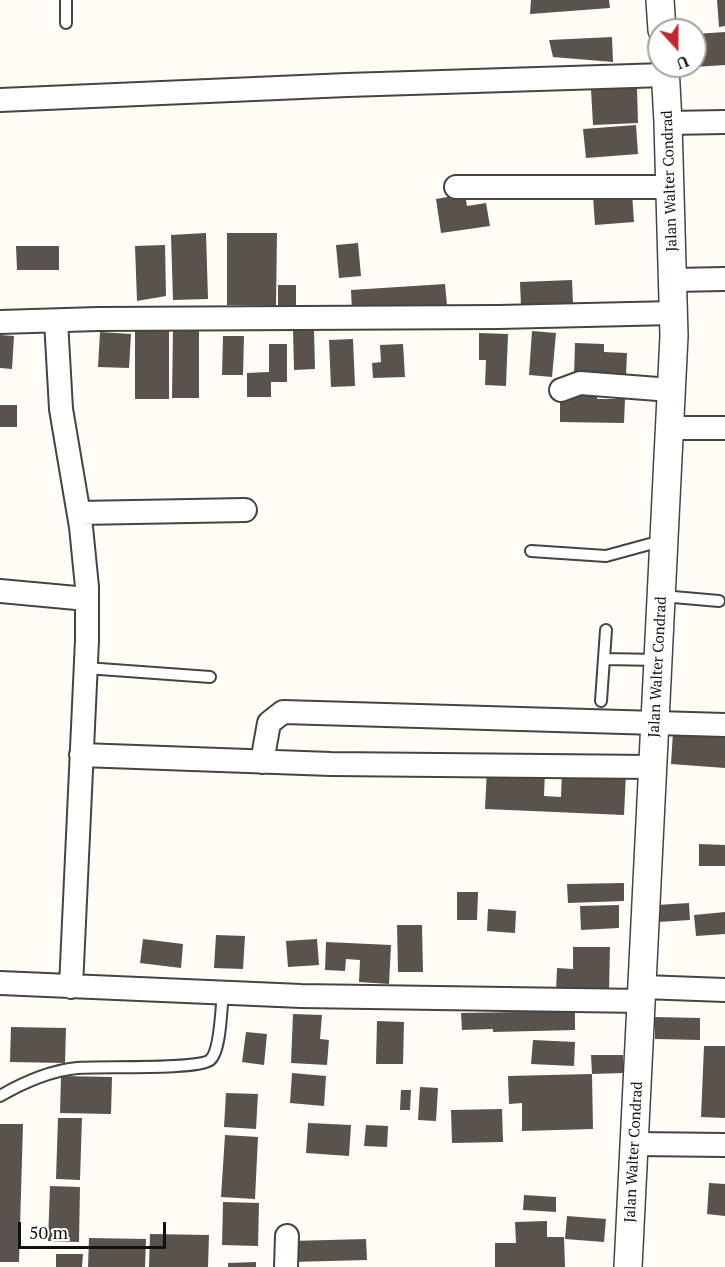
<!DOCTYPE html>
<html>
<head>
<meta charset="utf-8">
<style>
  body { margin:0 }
  #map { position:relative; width:725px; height:1267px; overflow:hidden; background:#fffdf5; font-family:"PT Serif",serif }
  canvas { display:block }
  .north { position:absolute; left:647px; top:18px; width:60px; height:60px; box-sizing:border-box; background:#fff; border:2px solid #a0a0a0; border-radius:50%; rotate:159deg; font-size:16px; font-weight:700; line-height:24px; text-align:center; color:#111 }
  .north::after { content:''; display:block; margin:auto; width:21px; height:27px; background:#c4262e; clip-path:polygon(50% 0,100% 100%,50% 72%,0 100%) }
  .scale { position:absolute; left:18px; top:1222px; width:148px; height:27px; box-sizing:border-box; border:3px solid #111; border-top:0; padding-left:8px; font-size:18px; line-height:21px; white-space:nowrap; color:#111; -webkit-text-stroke:4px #fff; paint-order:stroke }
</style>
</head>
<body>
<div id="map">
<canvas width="725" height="1267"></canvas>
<div class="north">U</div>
<div class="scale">50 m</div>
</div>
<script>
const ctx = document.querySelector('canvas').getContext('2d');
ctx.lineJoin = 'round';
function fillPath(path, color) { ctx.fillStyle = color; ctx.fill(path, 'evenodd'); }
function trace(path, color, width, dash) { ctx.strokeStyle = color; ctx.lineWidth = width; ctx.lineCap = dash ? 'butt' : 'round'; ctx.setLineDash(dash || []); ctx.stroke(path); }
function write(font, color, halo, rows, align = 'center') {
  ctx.font = font + ' "PT Serif",serif'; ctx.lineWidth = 6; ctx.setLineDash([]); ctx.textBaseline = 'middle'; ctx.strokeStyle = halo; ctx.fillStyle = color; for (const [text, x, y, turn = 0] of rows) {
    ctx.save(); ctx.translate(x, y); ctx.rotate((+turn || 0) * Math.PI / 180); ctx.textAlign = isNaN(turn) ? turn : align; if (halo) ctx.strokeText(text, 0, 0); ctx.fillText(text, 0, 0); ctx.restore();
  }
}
const building = new Path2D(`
  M531,0H609L610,8L530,14Z
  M717,0H725V26L719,27Z
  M725,32V65L695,67V34Z
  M612,37L613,62L553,57L549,40Z
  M637,88L638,123L593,125L591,89Z
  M636,125L638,154L586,158L583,129Z
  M632,193L634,222L595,225L593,196Z
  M465,194L467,206L486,203L490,226L441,233L436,199Z
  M206,233L208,299L173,300L171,235Z
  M227,233H277L276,306L227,305Z
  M358,243L361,276L339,278L336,245Z
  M165,245L166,296L137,301L135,246Z
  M16,246H59V270H17Z
  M572,280L573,304L521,306L520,282Z
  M445,284L447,305L352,311L351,290Z
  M278,285H296V311H278Z
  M135,328H169V399H135Z
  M173,328H199V398H172Z
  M314,329L315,369L294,370L293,330Z
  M532,331L556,333L552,377L529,375Z
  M100,332L131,334L129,368L98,367Z
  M479,333L508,334L506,386L485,385L486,360H479Z
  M0,335L14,336L12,369L0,368Z
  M223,336H244L243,375H222Z
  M353,339L355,386L331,387L329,340Z
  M575,343L604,344V352L627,353L626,376L574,375Z
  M269,344H287V382H271V397H247V373L269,372Z
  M403,344L405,377L373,378L372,363L381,362L380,345Z
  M571,392H598L597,399H625L624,423L560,422V399H570Z
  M0,405H17V427H0Z
  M673,732L725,735V768L671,764Z
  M487,768L545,771L544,796L561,797L562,770L626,773L624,815L485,809Z
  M699,844L725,845V866H699Z
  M624,883V901L568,903L567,884Z
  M457,892H478L477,920H457Z
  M689,903L690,920L658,922L657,905Z
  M619,905V928L581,930L580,906Z
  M488,909L516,911L515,933L487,931Z
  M725,912V934L696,936L694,915Z
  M397,925H422L423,972H398Z
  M216,935L245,936L243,969L214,968Z
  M143,939L183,944L181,968L140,963Z
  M317,939L319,965L288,967L286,941Z
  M326,942L391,945L389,984L359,982L360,960L346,959L345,971L325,970Z
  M573,947H610L609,992H556L557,968L573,969Z
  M575,1011V1030L493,1032V1029L462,1030L461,1013Z
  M293,1014L322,1015L320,1039L329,1040L327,1065L291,1063Z
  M655,1017L700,1018V1040L655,1039Z
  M377,1021L404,1022L403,1064H376Z
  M11,1027L66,1028L65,1063L10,1062Z
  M246,1032L267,1034L264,1065L242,1062Z
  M533,1040L575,1042L574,1066L531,1064Z
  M704,1046H725V1118L701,1117Z
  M591,1055H623V1073L592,1074Z
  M292,1073L326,1076L324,1106L290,1103Z
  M592,1074L593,1129L522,1131V1103L509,1104L508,1076Z
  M61,1076L112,1077L111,1114L60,1113Z
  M420,1087L438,1088L436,1121L418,1120Z
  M401,1090H411L410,1110H400Z
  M226,1093L258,1094L256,1129L224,1127Z
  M502,1109L503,1142L452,1143L451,1110Z
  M58,1118H82L80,1180L56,1179Z
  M308,1123L351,1125L349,1156L306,1153Z
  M0,1124H23L19,1262H0Z
  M366,1125L388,1126L387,1147L364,1146Z
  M225,1135L258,1137L255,1199L221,1197Z
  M709,1183L725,1184V1216L707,1214Z
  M50,1186L80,1187L79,1242L48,1241Z
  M524,1195L556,1197V1212L523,1210Z
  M223,1202L259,1203L258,1246L222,1245Z
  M567,1216L606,1219L604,1242L565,1239Z
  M547,1221V1237H564L565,1267H495V1243H516L515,1222Z
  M150,1234L209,1235L208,1267H149Z
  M89,1238L146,1239L145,1267H88Z
  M366,1239L367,1260L292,1262L291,1241Z
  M56,1254H83L82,1267H56Z
  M256,1262V1267H228V1263Z`);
const service = new Path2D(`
  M66,0V23
  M531,551L606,556L650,544H664
  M662,596L719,601
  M605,659L658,660
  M86,668L210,677
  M601,701L606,630
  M0,1096C24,1082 49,1071 77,1068C100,1066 198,1070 210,1060C221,1051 221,1007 223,993`);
const minor = new Path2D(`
  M0,100L347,85L665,75
  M668,123L725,122
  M456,187H670
  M673,280L725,279
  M56,321L61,409L81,527L87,587V640L71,987
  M0,322L98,319L498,317L674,313
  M561,390L580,383L671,390
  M671,428H725
  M79,513L245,510
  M0,591L87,599
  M81,755L331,764L652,767
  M262,762L269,723L283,712L725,725
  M0,983L301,996L642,1001
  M643,987L725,990
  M635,1144L725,1145
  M286,1267L287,1236`);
const tertiary = new Path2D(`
  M660,0L662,30
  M628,1267L674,336L668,123L665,66`);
const streetNames = [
  ["Jalan Walter Condrad",670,181,-92],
  ["Jalan Walter Condrad",658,667,-87],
  ["Jalan Walter Condrad",634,1152,-87]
];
fillPath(building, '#5a524d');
trace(service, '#444', 14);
trace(minor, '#444', 26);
trace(tertiary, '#444', 30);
trace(service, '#fff', 10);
trace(minor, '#fff', 22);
trace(tertiary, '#fff', 27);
write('15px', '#111', '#fff', streetNames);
</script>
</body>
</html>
